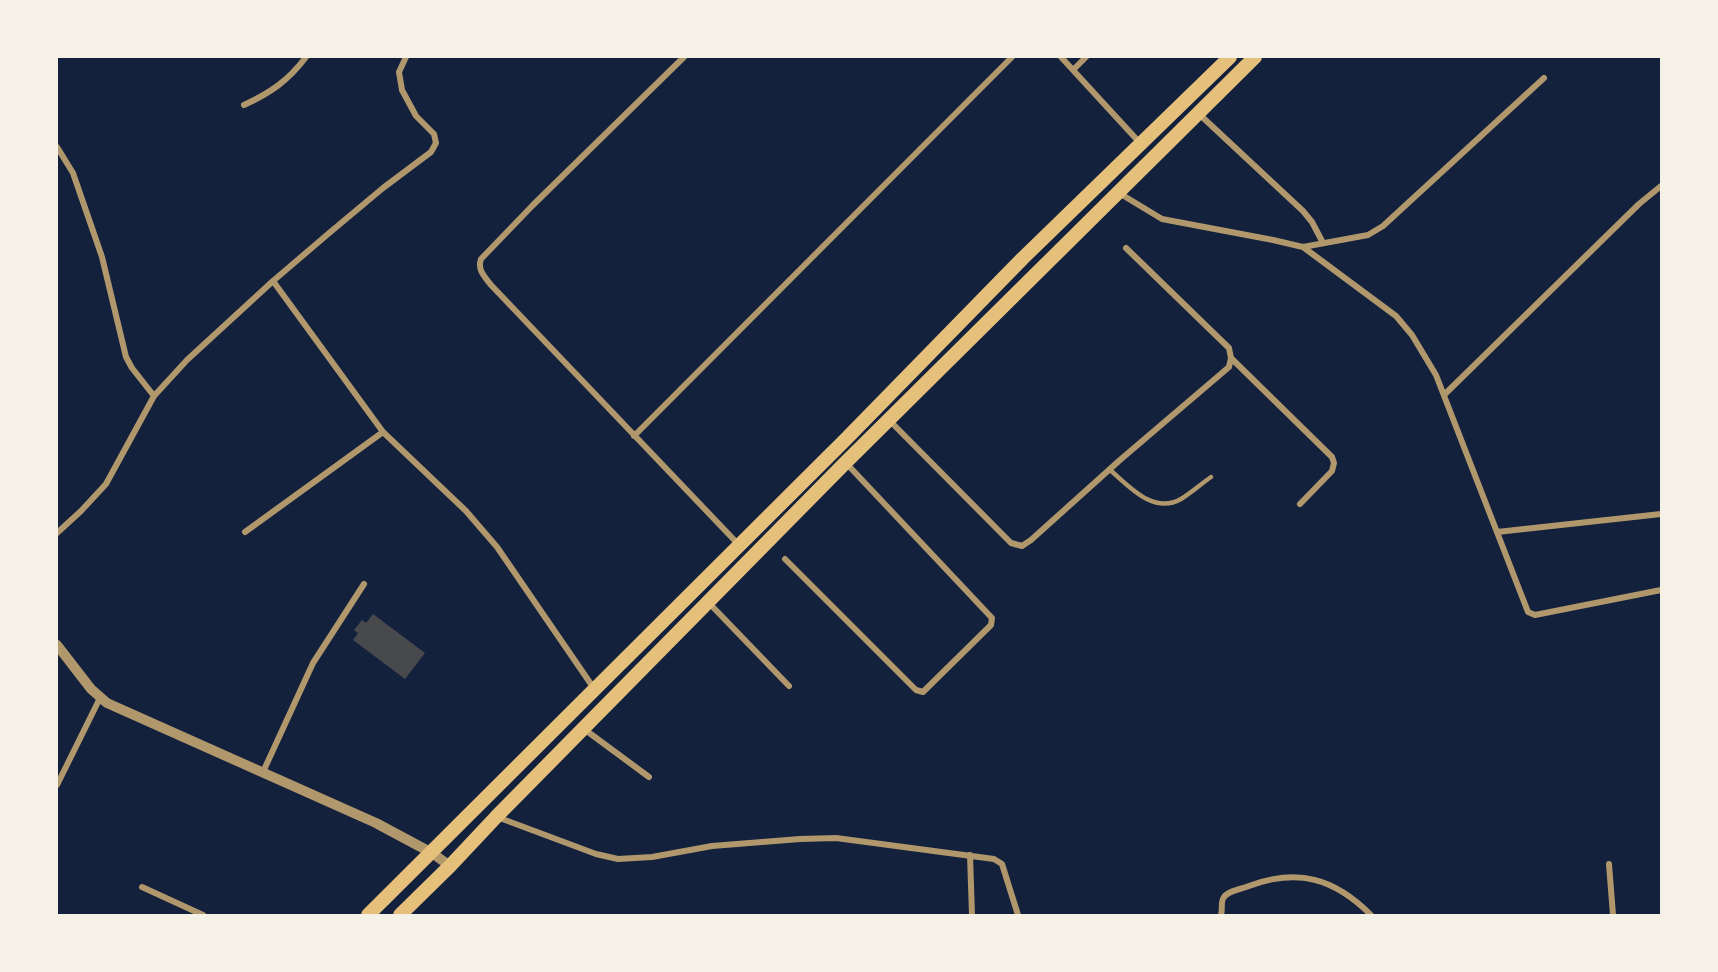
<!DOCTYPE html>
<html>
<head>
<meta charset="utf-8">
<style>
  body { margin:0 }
  #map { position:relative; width:1718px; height:972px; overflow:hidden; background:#14213d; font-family:Karla,sans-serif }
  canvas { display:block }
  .frame { position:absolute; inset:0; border:58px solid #f6f1e7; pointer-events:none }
</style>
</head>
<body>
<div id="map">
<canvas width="1718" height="972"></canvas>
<div class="frame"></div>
</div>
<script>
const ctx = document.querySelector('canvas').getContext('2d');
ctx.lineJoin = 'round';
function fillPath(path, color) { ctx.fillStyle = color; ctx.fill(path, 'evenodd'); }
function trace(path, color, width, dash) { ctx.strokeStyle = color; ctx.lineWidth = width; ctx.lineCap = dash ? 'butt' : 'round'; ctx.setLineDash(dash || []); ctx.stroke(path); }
const building = new Path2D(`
  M373,614L425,653L405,679L353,640L358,633L354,630L362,620L366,623Z`);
const service = new Path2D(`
  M1109,469C1129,486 1153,515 1181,499C1191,493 1201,484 1211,477`);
const minor = new Path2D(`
  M684,57L533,205L481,259C477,270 485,277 491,285L739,545
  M1061,57L1140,143
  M1073,70L1086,57
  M244,105C270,93 288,81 306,57
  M1199,114L1303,211L1312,222L1323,243
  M57,147L73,173L102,257L126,357L132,368L154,396
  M1119,193L1162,219L1273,240L1303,247L1396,316L1412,335L1436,375L1528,612L1535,615L1661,590
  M1303,247L1368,235L1383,226L1544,78
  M273,281L383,432L466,511L497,547L595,690
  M1231,358L1332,457L1334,463L1332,471L1300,504
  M1444,395L1639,204L1661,186
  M889,420L1011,543L1022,546L1031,540L1120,460L1229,367L1231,358L1229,348L1126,248
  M634,436L1012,57
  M245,532L383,432
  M1497,532L1661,514
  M57,533L81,511L106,484L154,396L187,360L273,281L328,234L383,188L431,152L436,143L434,134L416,116L402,90L399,72L406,57
  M785,559L916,690L923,692L991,625L992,618L846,463
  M709,603L789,686
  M584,729L649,777
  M263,772L313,663L364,584
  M57,785L100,698
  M497,817L596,854L618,859L652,857L712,846L800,839L836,838L994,859L1002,864L1018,915
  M970,855L972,915
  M1609,864L1613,915
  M142,887L203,915
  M1221,915C1223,909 1220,902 1224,897C1228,891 1241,889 1249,886C1298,868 1334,878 1371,915`);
const tertiary = new Path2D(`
  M57,645L91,689L107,703L376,823L432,853L450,866`);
const trunk = new Path2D(`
  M368,915L846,439L1022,259L1230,57
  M400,915L450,866L496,817L845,463L1255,57`);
fillPath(building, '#48494c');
trace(service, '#b1986c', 4.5);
trace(minor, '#b1986c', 6);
trace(tertiary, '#b1986c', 10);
trace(trunk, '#e5c07b', 14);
</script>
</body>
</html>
